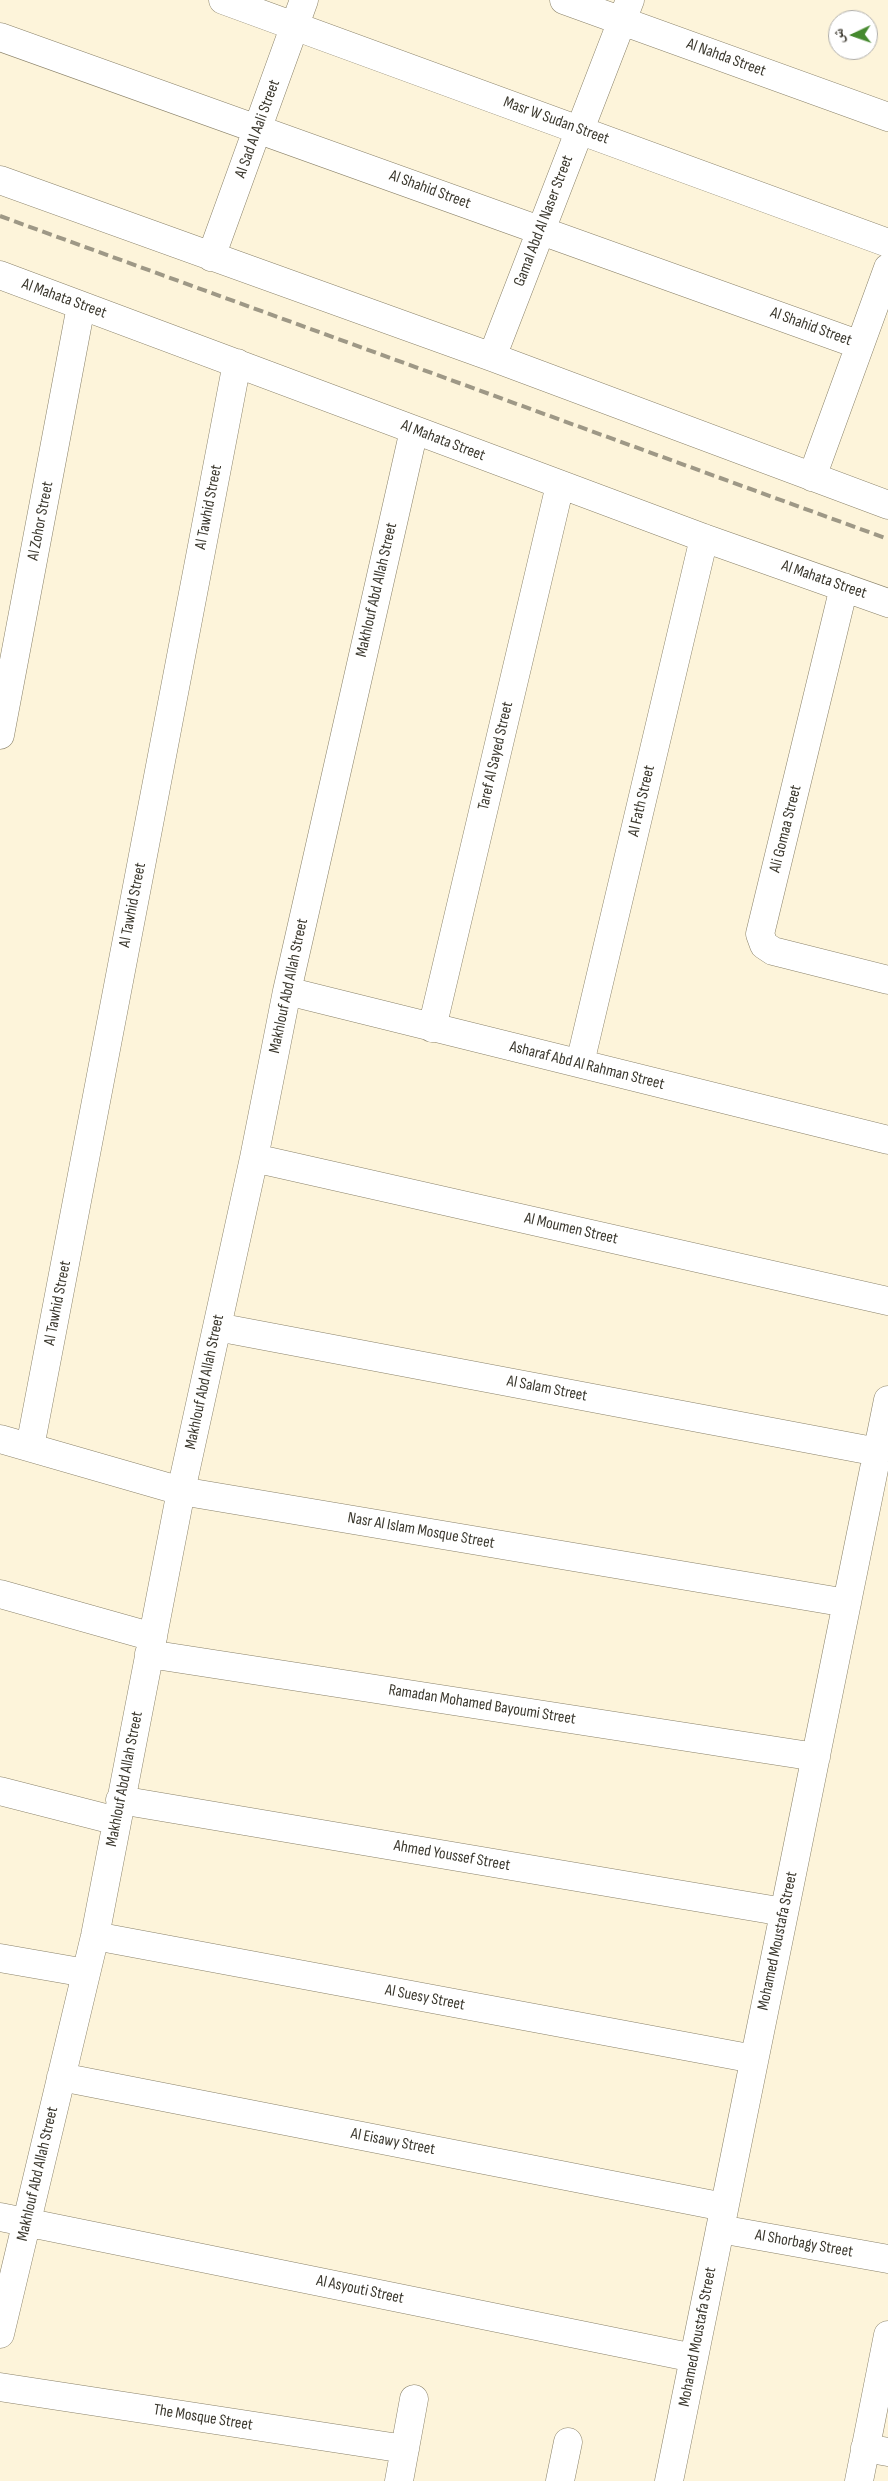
<!DOCTYPE html>
<html>
<head>
<meta charset="utf-8">
<style>
  body { margin:0 }
  #map { position:relative; width:888px; height:2481px; overflow:hidden; background:#fdf4da; font-family:"Sofia Sans Condensed","Noto Naskh Arabic",sans-serif }
  canvas { display:block }
  .north { position:absolute; left:828px; top:10px; width:50px; height:50px; box-sizing:border-box; background:#fff; border:1px solid #b1afab; border-radius:50%; rotate:267deg; font-size:14px; font-weight:700; line-height:20px; text-align:center; color:#3b382e }
  .north::after { content:''; display:block; margin:auto; width:18px; height:22px; background:#45892e; clip-path:polygon(50% 0,100% 100%,50% 72%,0 100%) }
</style>
</head>
<body>
<div id="map">
<canvas width="888" height="2481"></canvas>
<div class="north">ش</div>
</div>
<script>
const ctx = document.querySelector('canvas').getContext('2d');
ctx.lineJoin = 'round';
function trace(path, color, width, dash) { ctx.strokeStyle = color; ctx.lineWidth = width; ctx.lineCap = dash ? 'butt' : 'round'; ctx.setLineDash(dash || []); ctx.stroke(path); }
function write(font, color, halo, rows, align = 'center') {
  ctx.font = font + ' "Sofia Sans Condensed",sans-serif'; ctx.lineWidth = 5; ctx.setLineDash([]); ctx.textBaseline = 'middle'; ctx.strokeStyle = halo; ctx.fillStyle = color; for (const [text, x, y, turn = 0] of rows) {
    ctx.save(); ctx.translate(x, y); ctx.rotate((+turn || 0) * Math.PI / 180); ctx.textAlign = isNaN(turn) ? turn : align; if (halo) ctx.strokeText(text, 0, 0); ctx.fillText(text, 0, 0); ctx.restore();
  }
}
const minor = new Path2D(`
  M223,0L888,243
  M564,0L888,117
  M0,37L860,345
  M0,180L492,357L888,505
  M211,257L304,0
  M0,275L704,538L888,603
  M492,357L630,0
  M812,477L888,268
  M844,587L760,934L764,945L773,951L888,980
  M0,735L81,306
  M287,991L888,1140
  M432,1028L560,485
  M580,1063L704,538
  M254,1158L888,1301
  M217,1327L878,1452
  M0,1439L181,1491L847,1603
  M30,1447L237,363
  M0,1594L153,1637
  M149,1654L816,1757
  M0,1791L117,1821
  M120,1800L784,1912
  M95,1936L754,2059
  M0,1958L86,1973
  M61,2077L724,2207
  M0,2217L694,2358
  M720,2229L888,2259
  M0,2334L95,1936L181,1491L254,1158L287,991L414,430
  M0,2387L405,2449
  M865,2448L888,2452
  M399,2481L414,2399
  M560,2481L568,2442
  M669,2481L888,1400
  M859,2481L888,2335`);
const rail = new Path2D(`
  M0,216L888,539`);
const streetNames = [
  ["Al Nahda Street",726,58,20],
  ["Masr W Sudan Street",556,121,20],
  ["Al Sad Al Aali Street",258,129,-70],
  ["Al Shahid Street",430,190,20],
  ["Gamal Abd Al Naser Street",544,221,-69],
  ["Al Mahata Street",64,299,20],
  ["Al Shahid Street",811,327,20],
  ["Al Mahata Street",443,441,21],
  ["Al Tawhid Street",209,507,-79],
  ["Al Zohor Street",41,521,-79],
  ["Al Mahata Street",824,580,19],
  ["Makhlouf Abd Allah Street",377,590,-77],
  ["Taref Al Sayed Street",496,756,-77],
  ["Al Fath Street",642,801,-77],
  ["Ali Gomaa Street",786,829,-76],
  ["Al Tawhid Street",133,905,-79],
  ["Makhlouf Abd Allah Street",289,986,-78],
  ["Asharaf Abd Al Rahman Street",587,1066,14],
  ["Al Moumen Street",571,1229,13],
  ["Al Tawhid Street",58,1303,-79],
  ["Makhlouf Abd Allah Street",205,1382,-78],
  ["Al Salam Street",547,1389,11],
  ["Nasr Al Islam Mosque Street",421,1531,10],
  ["Ramadan Mohamed Bayoumi Street",482,1705,9],
  ["Makhlouf Abd Allah Street",125,1779,-79],
  ["Ahmed Youssef Street",452,1856,10],
  ["Mohamed Moustafa Street",778,1941,-78],
  ["Al Suesy Street",425,1998,11],
  ["Al Eisawy Street",393,2142,11],
  ["Makhlouf Abd Allah Street",38,2174,-77],
  ["Al Shorbagy Street",804,2244,10],
  ["Al Asyouti Street",360,2290,12],
  ["Mohamed Moustafa Street",698,2337,-79],
  ["The Mosque Street",203,2418,9]
];
trace(minor, '#8a826a', 29);
trace(minor, '#fff', 28);
trace(rail, '#9e9886', 4, [10, 5]);
write('16px', '#3b382e', '#fff', streetNames);
</script>
</body>
</html>
